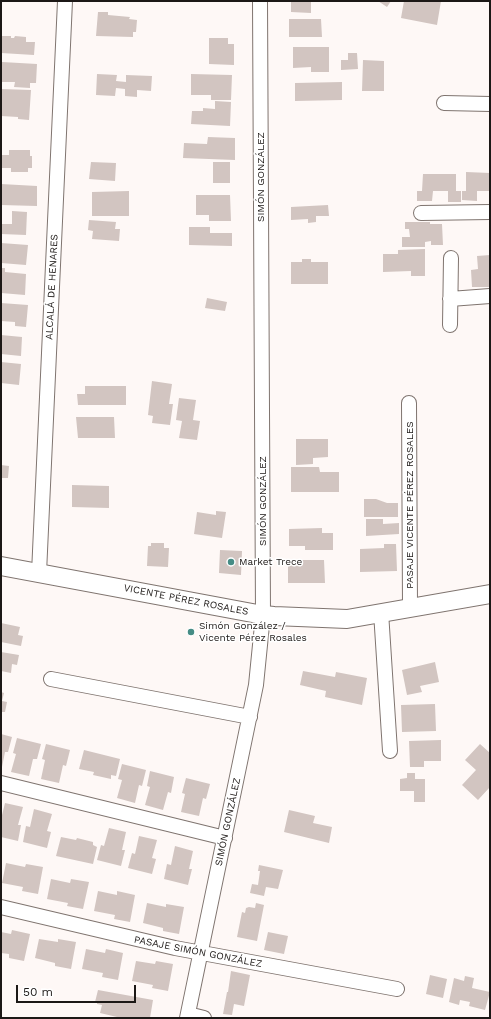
<!DOCTYPE html>
<html>
<head>
<meta charset="utf-8">
<style>
  body { margin:0 }
  #map { position:relative; width:491px; height:1019px; overflow:hidden; background:#fef8f6; font-family:"Work Sans",sans-serif }
  canvas { display:block }
  .frame { position:absolute; inset:0; border:2px solid #1c1816; pointer-events:none }
  .scale { position:absolute; left:16px; top:985px; width:120px; height:18px; box-sizing:border-box; border:2px solid #1c1816; border-top:0; padding-left:5px; font-size:12px; line-height:14px; white-space:nowrap; color:#1c1816; -webkit-text-stroke:3px #fff; paint-order:stroke }
</style>
</head>
<body>
<div id="map">
<canvas width="491" height="1019"></canvas>
<div class="frame"></div>
<div class="scale">50 m</div>
</div>
<script>
const ctx = document.querySelector('canvas').getContext('2d');
ctx.lineJoin = 'round';
function fillPath(path, color) { ctx.fillStyle = color; ctx.fill(path, 'evenodd'); }
function trace(path, color, width, dash) { ctx.strokeStyle = color; ctx.lineWidth = width; ctx.lineCap = dash ? 'butt' : 'round'; ctx.setLineDash(dash || []); ctx.stroke(path); }
function write(font, color, halo, rows, align = 'center') {
  ctx.font = font + ' "Work Sans",sans-serif'; ctx.lineWidth = 3; ctx.setLineDash([]); ctx.textBaseline = 'middle'; ctx.strokeStyle = halo; ctx.fillStyle = color; for (const [text, x, y, turn = 0] of rows) {
    ctx.save(); ctx.translate(x, y); ctx.rotate((+turn || 0) * Math.PI / 180); ctx.textAlign = isNaN(turn) ? turn : align; if (halo) ctx.strokeText(text, 0, 0); ctx.fillText(text, 0, 0); ctx.restore();
  }
}
const building = new Path2D(`
  M291,1H311V13L291,12Z
  M378,1H391L387,7Z
  M404,1H441L437,25L401,18Z
  M98,12H108V15L130,17L129,19L137,20L136,32H133V37L96,36Z
  M289,19H321L322,37H289Z
  M1,36H11V38H14L15,36L26,37V42H35L34,55L1,53Z
  M209,38H228V44H234V65L209,64Z
  M293,47H329V72H311V67L293,68Z
  M348,53H357L358,69L341,70V60H348Z
  M363,60L384,61V91H362Z
  M2,62L37,64L36,83H30V88L14,87L15,82H1Z
  M97,74L117,75L116,81L126,82V75L152,76L151,91L137,90V97L125,96V89L116,88L115,96L96,95Z
  M191,74L232,75L231,100H211V95H191Z
  M342,82V100L295,101V83Z
  M1,89L31,90L29,120L18,119V117L1,116Z
  M215,101L231,102L230,126L191,124L192,111H203V108L215,109Z
  M208,137L235,138V160L183,158L184,143L207,144Z
  M9,150H30V156H32V168H28V172H11V168H1V155H9Z
  M91,162L116,163L115,181L89,179Z
  M213,162H230V183H213Z
  M466,172L490,173V191H477V201L462,200V191H466Z
  M423,174H456V191H461V202H448V191H433L432,201H417V191H422Z
  M1,184L37,186V206L1,205Z
  M129,191V216H92V192Z
  M196,195H230L231,221H209V215H196Z
  M328,205L329,216H316V222L308,223V219L291,220V207Z
  M12,211L27,212L26,235L1,234L2,224H12Z
  M89,220L116,222L115,229H120L119,241L92,239L93,231L88,230Z
  M405,222H430V224H442L443,245H431V241L425,242V247H402V237H410L409,229H405Z
  M189,227H210V233H232V246L189,245Z
  M1,243L28,245L26,265L1,263Z
  M425,249V276H411V271L383,272V254H398V250Z
  M490,255V287H472L471,270L478,269L477,256Z
  M302,259H311V262H328V284H291V262H302Z
  M1,268H5V272L26,274L25,295L1,293Z
  M207,298L227,302L225,311L205,308Z
  M1,303L28,305L26,327L15,326V322L1,321Z
  M1,335L22,337L21,356L1,354Z
  M1,362L21,364L19,385L1,383Z
  M152,381L172,384L169,404H173L170,425L152,423L153,416L148,415Z
  M85,386H126V405H78L77,394H85Z
  M179,398L196,400L193,420L200,421L197,440L179,438L182,421L176,420Z
  M76,417H114L115,438H78Z
  M296,439H328V457L313,458V464L296,465Z
  M1,465L9,466L8,478H1Z
  M291,467H319L320,472H339V492H291Z
  M72,485L109,486V508L72,507Z
  M364,499H376L387,503H398V517H364Z
  M216,511L226,512L222,538L194,534L197,512L216,515Z
  M366,519H383V524L399,523V534L366,536Z
  M322,528V533H333V550H305V546H289V529Z
  M151,543H164V548H169L168,567L147,566L148,546H151Z
  M384,544H396L397,571L360,572V549L384,548Z
  M220,550L242,551L241,575L219,573Z
  M288,560H324L325,583H288Z
  M1,623L20,627L18,635L23,636L21,646L1,642Z
  M1,652L19,655L17,665L12,664L11,673L1,671Z
  M435,662L439,682L420,686L422,692L407,695L402,670Z
  M303,671L335,677L336,672L367,678L362,705L325,697L326,691L300,685Z
  M1,692L4,693L2,701L7,702L5,712H1Z
  M435,704L436,731L402,732L401,705Z
  M1,734L12,737L8,752H5L2,767Z
  M17,738L41,744L37,759H33L29,776L11,772L16,754L13,753Z
  M441,740V761H424V767H410L409,741Z
  M46,744L70,750L66,766L63,765L59,783L41,779L45,760L42,759Z
  M480,744L490,753V787L478,800L462,785L476,770L465,760Z
  M84,750L120,759L116,776L111,775V779L93,775L94,772L79,769Z
  M122,764L146,770L142,786L139,785L135,803L117,798L122,780L118,779Z
  M150,771L174,777L171,793L168,792L163,810L145,805L150,787L147,786Z
  M407,773H415V779H425V802H414V791H400V779L407,778Z
  M186,778L210,784L206,799L203,798L199,816L181,812L185,794L182,793Z
  M5,803L23,807L18,825H21L18,841L1,837V819Z
  M34,809L52,814L47,831L51,832L47,848L23,842L26,826L30,827Z
  M289,810L315,816L313,823L332,827L329,843L284,832Z
  M109,828L126,832L122,850H125L121,866L97,860L101,845L104,846Z
  M139,836L157,840L152,858L156,859L152,874L128,868L132,853L135,854Z
  M61,837L76,840L77,838L93,842V845L97,847L93,864L56,856Z
  M175,846L193,851L189,869H192L188,885L164,879L167,864L171,865Z
  M6,863L25,867L26,864L43,867L38,894L22,891L23,887L2,883Z
  M259,865L283,870L278,889L266,887L264,896L250,893L252,884L258,885L260,871H258Z
  M51,879L70,883L71,879L89,882L83,909L67,906L68,903L47,899Z
  M98,891L117,895V891L135,895L130,922L114,919L115,915L94,911Z
  M147,903L166,907V904L184,907L179,934L163,931V928L143,923Z
  M256,903L264,905L257,941L237,937L242,912L245,913L246,908L249,907L255,908Z
  M12,930L30,934L24,961L9,958V954L1,953V932L11,934Z
  M268,932L288,936L284,954L264,950Z
  M39,939L58,942V939L76,942L71,969L55,966V963L35,958Z
  M86,949L105,953L106,949L123,953L118,980L102,977L103,973L82,969Z
  M136,961L155,964L156,961L173,964L168,991L152,988L153,985L132,981Z
  M231,971L250,975L244,1006L234,1004L232,1015L223,1014L227,992H228Z
  M430,975L447,979L443,998L426,994Z
  M465,976L474,978L472,988L490,992L485,1010L469,1006L470,1002L460,1000L459,1005L449,1002L454,978L464,981Z
  M98,990L153,1000L150,1018H117V1017L100,1013L102,1005L97,1004V1002H95Z`);
const minor = new Path2D(`
  M444,103L490,104
  M421,213L490,212
  M450,299L490,296
  M450,325L451,258
  M409,403L410,607
  M39,573L65,1
  M381,612L390,751
  M51,679L250,717
  M1,783L225,838
  M1,907L175,948L397,989
  M188,1014L204,1018
  M187,1018L256,685L263,615L260,1`);
const tertiary = new Path2D(`
  M1,566L263,615L274,616L347,619L490,594`);
const markers = [
  [231,562,4,"#458c85"],
  [191,632,4,"#458c85"]
];
const streetNames = [
  ["SIMÓN GONZÁLEZ",261,177,-90],
  ["ALCALÁ DE HENARES",52,287,-87],
  ["SIMÓN GONZÁLEZ",263,501,-90],
  ["PASAJE VICENTE PÉREZ ROSALES",410,505,-90],
  ["VICENTE PÉREZ ROSALES",186,600,11],
  ["SIMÓN GONZÁLEZ",228,822,-78],
  ["PASAJE SIMÓN GONZÁLEZ",198,952,11]
];
const poiNames = [
  ["Market Trece",239,562],
  ["Simón González /",199,626],
  ["Vicente Pérez Rosales",199,638]
];
fillPath(building, '#d2c5c1');
trace(minor, '#7f746f', 16);
trace(tertiary, '#7f746f', 20);
trace(minor, '#fff', 14);
trace(tertiary, '#fff', 18);
for (const [x, y, r, color] of markers) { const dot = new Path2D(); dot.arc(x, y, r, 0, 2 * Math.PI); ctx.fillStyle = color; ctx.fill(dot); trace(dot, '#fff', 1.5); }
write('10px', '#1c1816', '#fff', streetNames);
write('10px', '#1c1816', '#fff', poiNames, 'left');
</script>
</body>
</html>
